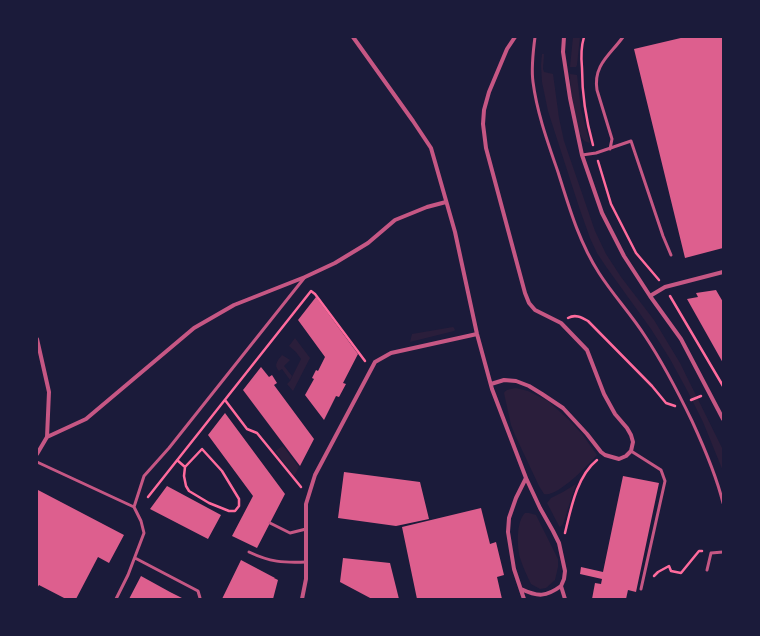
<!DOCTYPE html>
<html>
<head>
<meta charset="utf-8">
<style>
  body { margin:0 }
  #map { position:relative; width:760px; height:636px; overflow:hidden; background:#1b1b3a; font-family:Overpass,sans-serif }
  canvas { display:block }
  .frame { position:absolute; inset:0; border:38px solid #1b1b3a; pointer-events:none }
</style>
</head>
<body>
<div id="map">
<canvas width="760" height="636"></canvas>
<div class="frame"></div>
</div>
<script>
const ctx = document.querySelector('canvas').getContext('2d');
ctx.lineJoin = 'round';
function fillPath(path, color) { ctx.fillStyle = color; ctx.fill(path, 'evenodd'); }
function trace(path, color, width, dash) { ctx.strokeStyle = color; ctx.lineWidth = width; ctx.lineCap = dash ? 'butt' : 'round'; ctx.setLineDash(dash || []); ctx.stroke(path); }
const green = new Path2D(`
  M573,37H580L577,65L576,67H570Z
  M542,54H544L543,69L544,72L553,74L559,118L564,141L595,231L606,254L621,277L654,320L680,363L723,450V471L703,422L688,392L670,359L651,329L607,268L597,253L590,238L579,207L548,111L542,82L541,65Z
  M570,74L577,75L581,110L590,143C586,142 584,141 582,138C574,127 570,88 570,74Z
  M453,327L454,328L455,330L454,331L410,342L412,334Z
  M295,338L310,358L293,391L287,384L290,381L301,359L296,352L289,346Z
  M282,355L290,360L284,366L292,376L290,380L282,369L279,371C273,365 278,360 282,355Z
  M516,388L528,391L548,401L569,420L582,434L597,455C588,465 557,498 544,494L539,486L515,435L511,425L504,393C506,389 511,389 516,388Z
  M283,446L299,467L294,476L275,451Z
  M576,484L563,524L560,527L559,526L547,503L551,498L563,492Z
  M525,513H529L536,515L558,559V567L555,580L546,588L540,589L531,584C527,576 523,567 520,558C517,546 516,522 525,513Z`);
const building = new Path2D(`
  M685,37H723V248L685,258L634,49Z
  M716,290L723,302V363L687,299L698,297L696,293Z
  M316,297L358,354L343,383L346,384L339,397L336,396L324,420L305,395L314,379L312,378L316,370L318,371L325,357L298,320Z
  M261,367L269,377L272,375L277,383L274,385L314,439L300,466L243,390Z
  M225,413L285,494L257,548L232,536L253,496L208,435Z
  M344,472L420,482L429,519L396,526L338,518Z
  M623,476L659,483L636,592L628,590L626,599H592L595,583L601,584L602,579L580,574L581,567L603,572Z
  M167,486L221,515L208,539L150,509Z
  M38,490L124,535L109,563L98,557L76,599H66L39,585L37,588Z
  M481,508L490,544L496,542L504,575L497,577L502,599H417L402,527Z
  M343,558L390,563L399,599H372L340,582Z
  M241,560L275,578H274L278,580L273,599H222Z
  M141,576L170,592L184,599H129Z`);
const path = new Path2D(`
  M584,37C581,47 581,58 582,68C582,94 586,120 593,145
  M598,161L611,204L636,253L659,280
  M670,296L723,386
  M568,318C575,314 581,317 588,321L652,386L666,403L675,406
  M225,400L247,429L257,433L301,487
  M691,400L701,396
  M202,449L222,471L239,499V506L235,511H229L209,503L189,491L186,486L184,476L185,467Z
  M177,460L185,467
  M148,497L311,291L315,294L365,361
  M565,533C571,508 577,476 597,460
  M654,576L658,572L669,566L671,571L681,573L699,551H702`);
const service = new Path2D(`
  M535,37C533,52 531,67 533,82C537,113 548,143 558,172C569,207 579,242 599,273C613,295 631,314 645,336C663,363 678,392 692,421C704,447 716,474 723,503
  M610,149L612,139L597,90C593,65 610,55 623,37
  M582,155L596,153L631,141L663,236L671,255
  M631,451L661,470L665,481L641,589
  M37,462L134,507
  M270,523L290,533L306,529
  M249,552C270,562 283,563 306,562
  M135,558L198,591L200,598
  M707,570L711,553L723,552
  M116,599L128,575L144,533L141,521L134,507L144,476L169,448L305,277`);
const minor = new Path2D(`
  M353,37L413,121L431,148L455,232L477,334L492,389L526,478L540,508L553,531L559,543L565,571L564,579L561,586L565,599
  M564,37L563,52L570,98L582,155L602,213L624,256L650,296L681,339L723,419
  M650,296L665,287L723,272
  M37,339L49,392L47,437L37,454
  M491,384L504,380L516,381L529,386L542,394L563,408L587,434L601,452L605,455L619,459L626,456L631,451L633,442L631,435L627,428L615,414L604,394L587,350L561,323L535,310L529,303L525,293L486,148L483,124L484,110L489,92L507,49L515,37
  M47,437L86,419L194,328L234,305L305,277L335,263L368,243L395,220L427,207L446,202
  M521,589C538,597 546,597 561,586
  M302,599L306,579V504L315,475L375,362L391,353L477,334
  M524,599L514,569L508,532L509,518L516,498L526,478`);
fillPath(green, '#2a1e3b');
fillPath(building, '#dd5f8e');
trace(path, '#ff6b9d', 2.5);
trace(service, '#c65784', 3);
trace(minor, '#c65784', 4);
</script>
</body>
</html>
